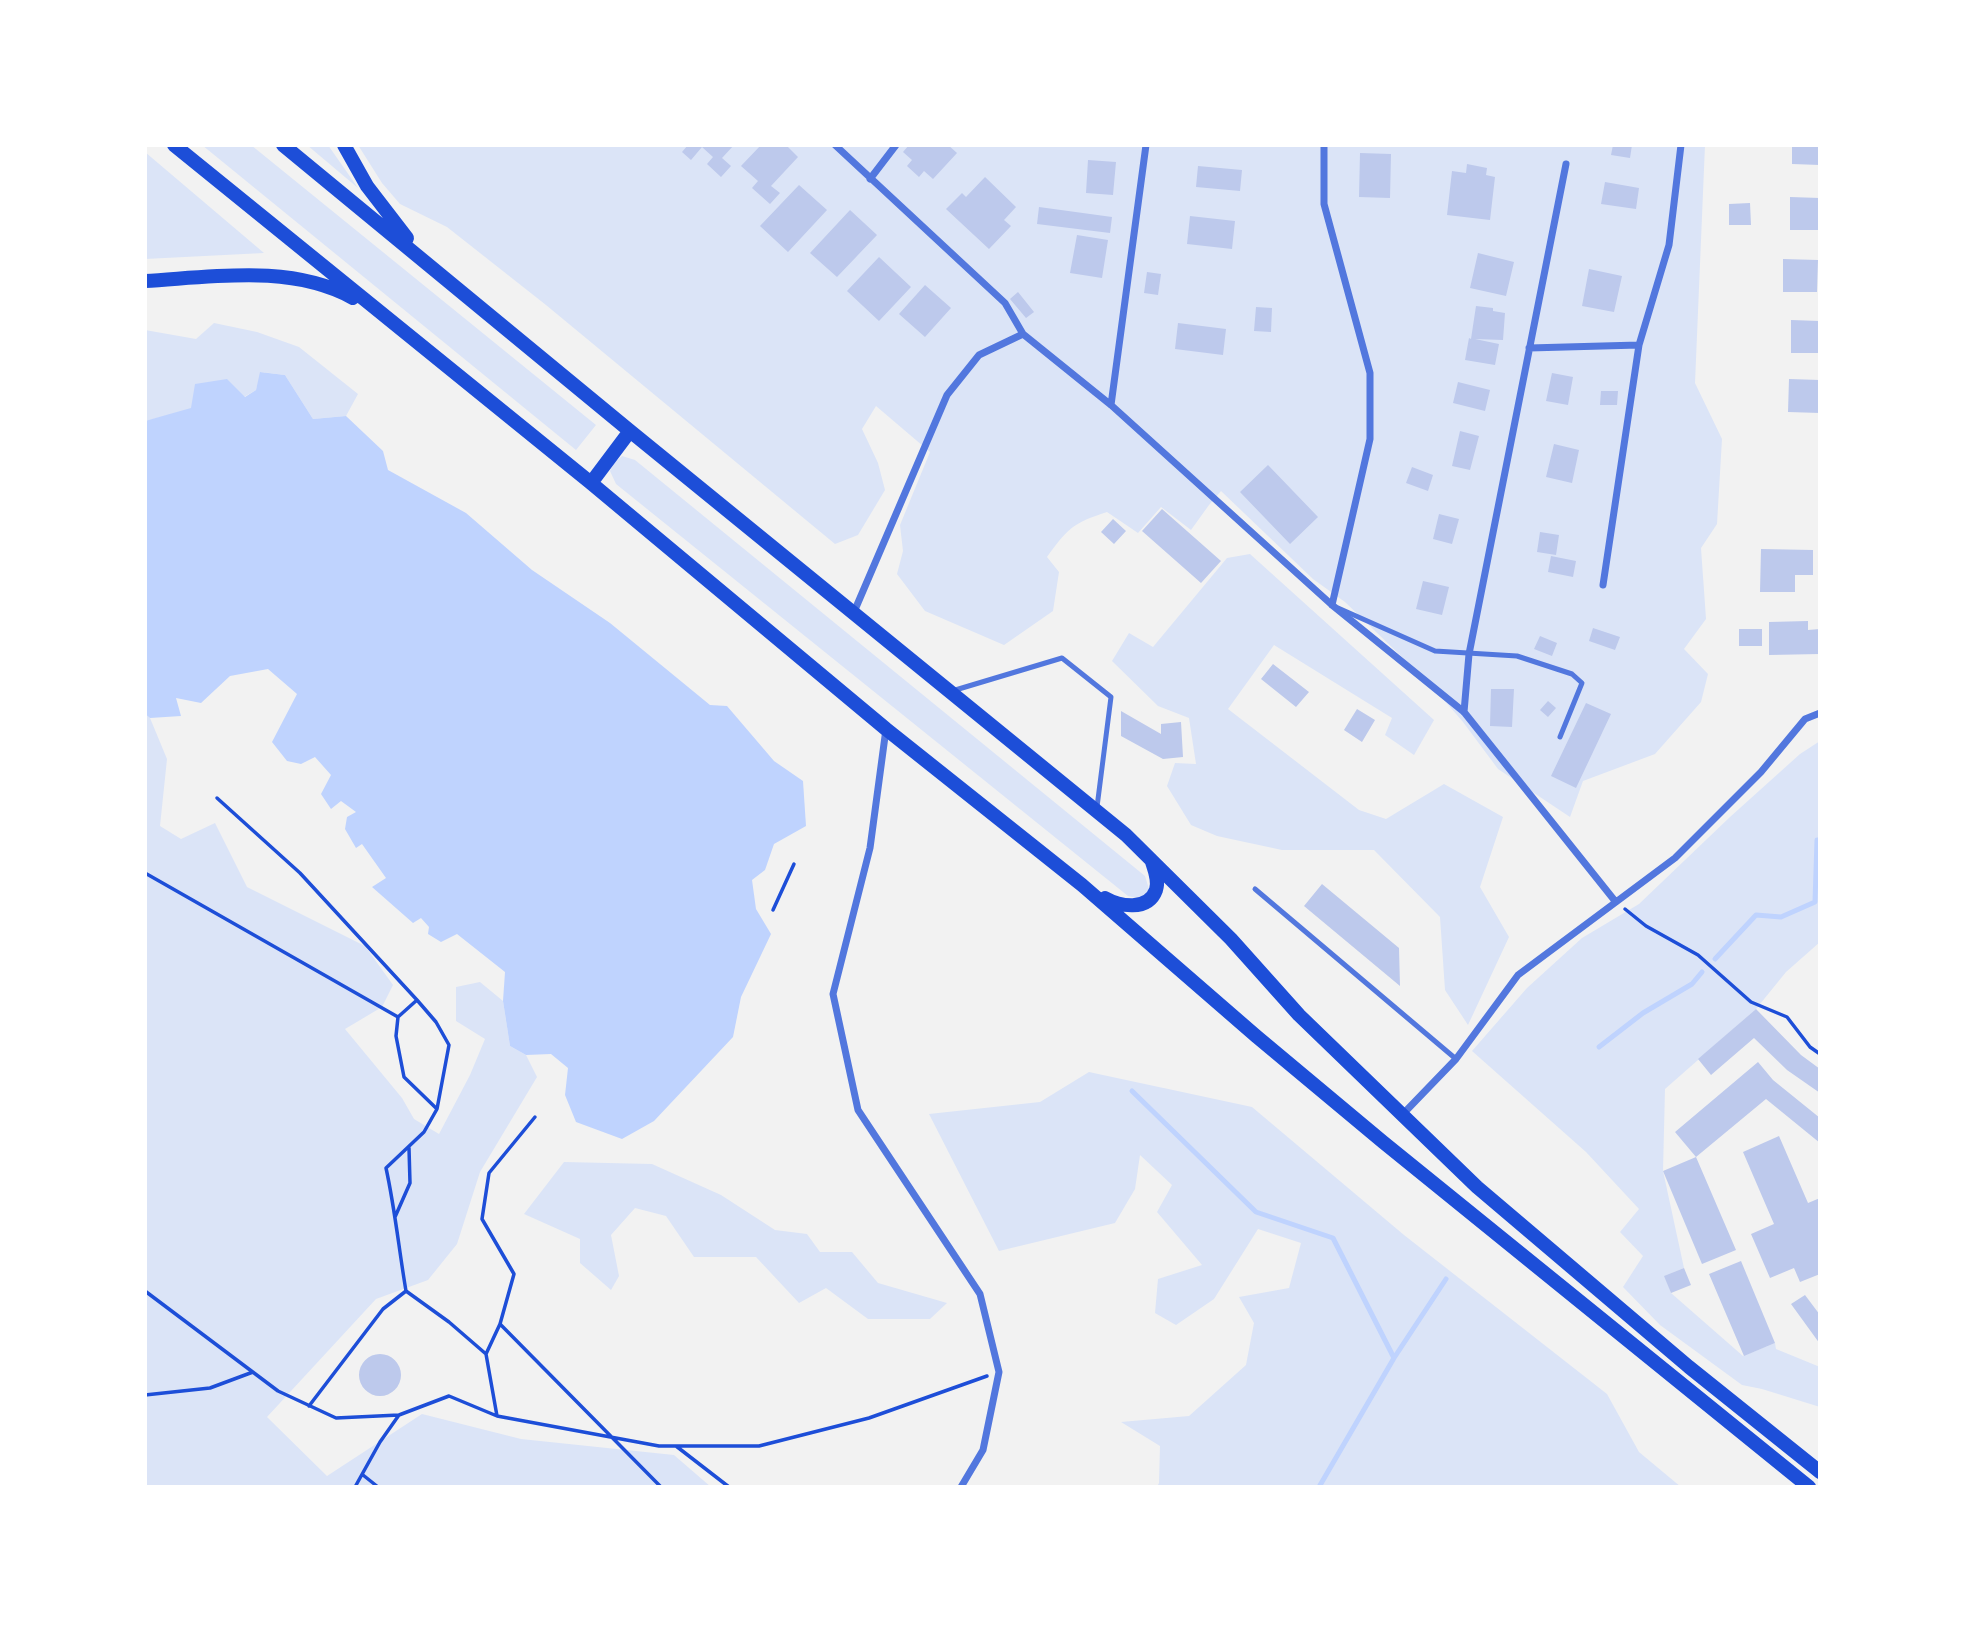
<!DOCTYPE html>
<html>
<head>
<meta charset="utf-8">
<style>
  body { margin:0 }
  #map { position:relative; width:1965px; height:1632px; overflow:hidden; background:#f2f2f2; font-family:"Alegreya Sans",sans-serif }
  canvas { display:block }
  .frame { position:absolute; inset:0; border:147px solid #fff; pointer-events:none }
</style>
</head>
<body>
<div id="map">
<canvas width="1965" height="1632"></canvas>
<div class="frame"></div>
</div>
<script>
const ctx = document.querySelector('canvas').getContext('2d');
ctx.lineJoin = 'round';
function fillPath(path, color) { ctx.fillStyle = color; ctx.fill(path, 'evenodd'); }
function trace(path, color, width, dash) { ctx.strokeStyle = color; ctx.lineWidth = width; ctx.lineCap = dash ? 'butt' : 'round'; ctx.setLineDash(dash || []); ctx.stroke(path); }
const green = new Path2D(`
  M202,145H251L596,425L576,450Z
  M307,145H328L358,188Z
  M358,145H1705L1695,383L1722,439L1717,524L1701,548L1706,619L1684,649L1708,674L1701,702L1655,754L1583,781L1570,817L1498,769L1463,722L1430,684L1345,602L1313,579L1221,491L1209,505L1191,530L1161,507L1138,533L1107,512C1073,523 1068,528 1047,557L1059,572L1053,611L1004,645L925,611L897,574L903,551L900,525L930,452L876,406L862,429L878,463L885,490L858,535L835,544L546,305L447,227L400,204L382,183Z
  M145,152L264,253L145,259Z
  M214,323L257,332L299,347L358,394L346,416L313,419L285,375L261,372L256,390L244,397L145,421V330L196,339Z
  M622,456L635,460L1145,876L1149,889C1144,897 1138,899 1128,896L616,484L610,471L614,463Z
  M1250,554L1434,720L1414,755L1385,735L1392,718L1274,645L1228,709L1359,810L1386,819L1444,784L1503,817L1480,887L1509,937L1468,1025L1445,990L1440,917L1374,850H1282L1217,836L1191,825L1167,786L1175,763L1196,764L1189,718L1158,706L1112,661L1129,633L1153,647L1227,558Z
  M145,714L150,718L167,759L160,826L181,839L215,823L247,887L365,946L393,985L382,1007L345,1029L402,1098L414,1119L439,1134L470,1075L485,1039L456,1021V987L480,982L503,1001L510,1046L526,1055L537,1077L480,1172L457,1244L428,1280L376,1299L267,1417L327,1476L422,1414L521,1439L674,1455L711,1487H145Z
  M1820,741V942L1786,972L1756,1009L1665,1089L1663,1171L1684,1268L1665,1276L1671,1293L1743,1356L1775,1343L1776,1349L1820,1367V1407L1762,1389L1742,1385L1660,1325L1623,1287L1643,1256L1620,1232L1639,1209L1586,1152L1472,1051L1527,988L1582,938L1639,904L1730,817L1800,754Z
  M1089,1072L1252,1107L1404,1235L1607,1394L1639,1452L1681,1487H1157L1159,1483L1160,1446L1121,1422L1189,1416L1246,1365L1254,1323L1239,1297L1289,1288L1301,1243L1258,1229L1214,1299L1176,1325L1155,1313L1158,1279L1202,1265L1157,1212L1172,1185L1140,1155L1135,1189L1115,1223L999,1251L929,1114L1040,1102Z
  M564,1162L652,1164L721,1195L775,1230L807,1234L820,1252H852L878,1283L947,1303L930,1319H868L826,1288L799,1303L756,1257H694L666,1216L635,1208L611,1235L619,1276L611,1290L580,1263V1239L524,1214Z`);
const water = new Path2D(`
  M260,372L285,375L313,419L346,416L383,451L388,470L466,513L532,570L610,623L710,705L727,706L774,761L803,781L806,826L774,844L765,870L752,880L756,909L771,934L741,997L733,1037L654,1121L622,1139L576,1122L565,1095L568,1068L551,1054L526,1055L510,1046L503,1001L505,972L457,934L441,942L428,934L429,927L421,918L413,923L372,887L386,878L362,844L356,848L345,829L347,817L356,812L341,801L331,809L321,794L331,775L315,757L301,764L287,761L272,742L297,694L268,669L230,676L201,703L176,698L181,716L150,718L145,714V421L191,408L195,384L227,379L245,397L256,390Z`);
const stream = new Path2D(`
  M1715,959L1756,915L1781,917L1815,902L1817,840H1820
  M1599,1047L1643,1013L1692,984L1702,972
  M1132,1091L1256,1212L1333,1238L1394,1358L1319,1487
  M1394,1358L1446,1279`);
const building = new Path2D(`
  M688,145H734L722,158L731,166L721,177L707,164L713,157L702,147L691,160L682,152Z
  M761,145H786L798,157L771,186L780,193L770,204L752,188L758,181L741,166Z
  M909,145H948L957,153L933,179L924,171L919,177L907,166L912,160L903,152Z
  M1613,145H1632L1630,158L1611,155Z
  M1792,145H1820V165L1792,164Z
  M1360,153L1391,154L1390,198L1359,197Z
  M1088,160L1116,162L1113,195L1086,193Z
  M1467,164L1487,168L1486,175L1495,177L1490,220L1447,215L1452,171L1466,173Z
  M1198,166L1242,170L1240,191L1196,187Z
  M985,177L1016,207L1004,220L1011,226L989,249L946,209L962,193L966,197Z
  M1605,182L1639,188L1636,209L1601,204Z
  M799,185L827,210L788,252L760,226Z
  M1790,197L1820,198V230H1790Z
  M1750,203L1751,225H1729V204Z
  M1039,207L1112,217L1110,233L1037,224Z
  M850,210L877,235L837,277L810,253Z
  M1190,216L1235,221L1232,249L1187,244Z
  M1077,235L1108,240L1102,278L1070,273Z
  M1478,253L1514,262L1506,296L1470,288Z
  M879,257L911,287L879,321L847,291Z
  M1783,259L1818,260L1817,292H1783Z
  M1589,269L1622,276L1614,312L1582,306Z
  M1147,272L1161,274L1158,295L1144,293Z
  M925,285L951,308L925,337L899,314Z
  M1018,292L1034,312L1026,318L1010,299Z
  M1476,306L1493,308V311L1505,313L1503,340L1475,339L1499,344L1495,365L1465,360L1469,338L1471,339Z
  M1256,307L1272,308L1271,332L1254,331Z
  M1791,320L1820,321V353H1791Z
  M1178,323L1226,329L1223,355L1175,349Z
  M1552,373L1573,377L1568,405L1546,401Z
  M1789,379L1820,380V413L1788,412Z
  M1458,382L1490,390L1485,411L1453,403Z
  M1601,391H1618L1617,405H1600Z
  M1460,431L1479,436L1470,470L1452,466Z
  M1554,444L1579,450L1572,483L1546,477Z
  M1268,465L1318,517L1290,544L1240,492Z
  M1412,467L1433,475L1428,491L1406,483Z
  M1162,509L1221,561L1201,583L1142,531Z
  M1439,514L1459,519L1452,544L1433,539Z
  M1113,519L1126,531L1114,544L1101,532Z
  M1540,532L1559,535L1556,555L1537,552Z
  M1761,549L1813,550V575H1795V592H1760Z
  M1551,556L1576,561L1573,577L1548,572Z
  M1423,581L1449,587L1442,615L1416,609Z
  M1808,621V630L1820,629V654L1769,655V622Z
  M1593,628L1620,637L1615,650L1589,641Z
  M1739,629H1762V646H1739Z
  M1540,636L1557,643L1552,656L1534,649Z
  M1273,664L1309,692L1296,707L1261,679Z
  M1491,689H1514L1512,727L1490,726Z
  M1548,701L1556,708L1548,717L1540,710Z
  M1586,703L1611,714L1576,788L1551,776Z
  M1357,709L1375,720L1362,742L1344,730Z
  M1121,711L1161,734V724L1181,722L1183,757L1163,759L1121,736Z
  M1322,884L1399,948L1400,986L1304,906Z
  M1756,1009L1801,1055L1820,1069V1093L1787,1070L1754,1038L1711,1075L1698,1059Z
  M1758,1062L1773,1080L1820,1118V1143L1766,1099L1696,1157L1675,1132Z
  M1779,1136L1808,1203L1820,1198V1274L1800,1282L1794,1268L1770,1278L1751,1234L1774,1224L1743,1152Z
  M1696,1157L1736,1250L1702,1264L1663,1171Z
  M1741,1261L1775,1343L1744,1356L1709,1274Z
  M1684,1268L1691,1285L1671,1293L1664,1276Z
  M1805,1295L1820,1315V1344L1791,1304Z
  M359 1375a21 21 0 1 1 42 0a21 21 0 1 1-42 0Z`);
const path = new Path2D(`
  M217,798L300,873L417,1000L398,1017L396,1036L404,1077L437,1109L424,1132L386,1168C395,1209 399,1250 406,1291L449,1322L486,1354
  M145,873L398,1017
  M1625,909L1646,926L1698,955L1751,1002L1787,1017L1810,1047L1820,1054
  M773,910L794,864
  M417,1000L436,1022L449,1045L437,1109
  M395,1217L410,1183L409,1148
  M145,1291L278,1391L336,1418L399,1415L449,1396L497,1416L659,1446H759L869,1418L987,1376
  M500,1324L661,1487
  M145,1395L210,1388L253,1372
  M309,1406L383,1309L406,1291
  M497,1416L486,1354L500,1324L514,1274L482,1219L489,1173L535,1117
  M676,1446L729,1487
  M363,1475L378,1487
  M355,1487L380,1442L399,1415`);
const service = new Path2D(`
  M1338,608L1435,651L1517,656L1572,674L1582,683L1560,737
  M952,691L1062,658L1111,697L1097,807
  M1255,889L1456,1059`);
const minor = new Path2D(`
  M835,145L1005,303L1023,334L1111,405L1332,605L1464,712L1615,901
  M1324,145V204L1370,373V439L1332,605
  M870,179L896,145
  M1529,348L1639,345
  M1111,405L1146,145
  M1603,585L1639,345L1669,245L1681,145
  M854,612L947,395L979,355L1023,334
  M1464,712L1469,654L1566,164
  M886,729L870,848L833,994L858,1110L980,1294L999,1372L983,1450L961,1487
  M1402,1115L1456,1059L1518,975L1675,858L1761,772L1805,719L1820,713`);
const secondary = new Path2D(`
  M174,145L591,483L886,729L1082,885L1256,1036L1383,1142L1809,1487
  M283,145L630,431L1126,835L1231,939L1299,1015L1477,1187L1689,1367L1820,1472
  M344,145L367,186L407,238
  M145,281C214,277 291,264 353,298
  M591,483L630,431
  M1105,898C1119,906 1148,912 1156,890C1159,881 1155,871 1152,862`);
fillPath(green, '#dbe4f7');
fillPath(water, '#bfd3fe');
trace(stream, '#bfd3fe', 5);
fillPath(building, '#bdc9ec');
trace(path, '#1d4ed8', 3.5);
trace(service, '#5277de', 5);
trace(minor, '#5277de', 7);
trace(secondary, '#1d4ed8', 14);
</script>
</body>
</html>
